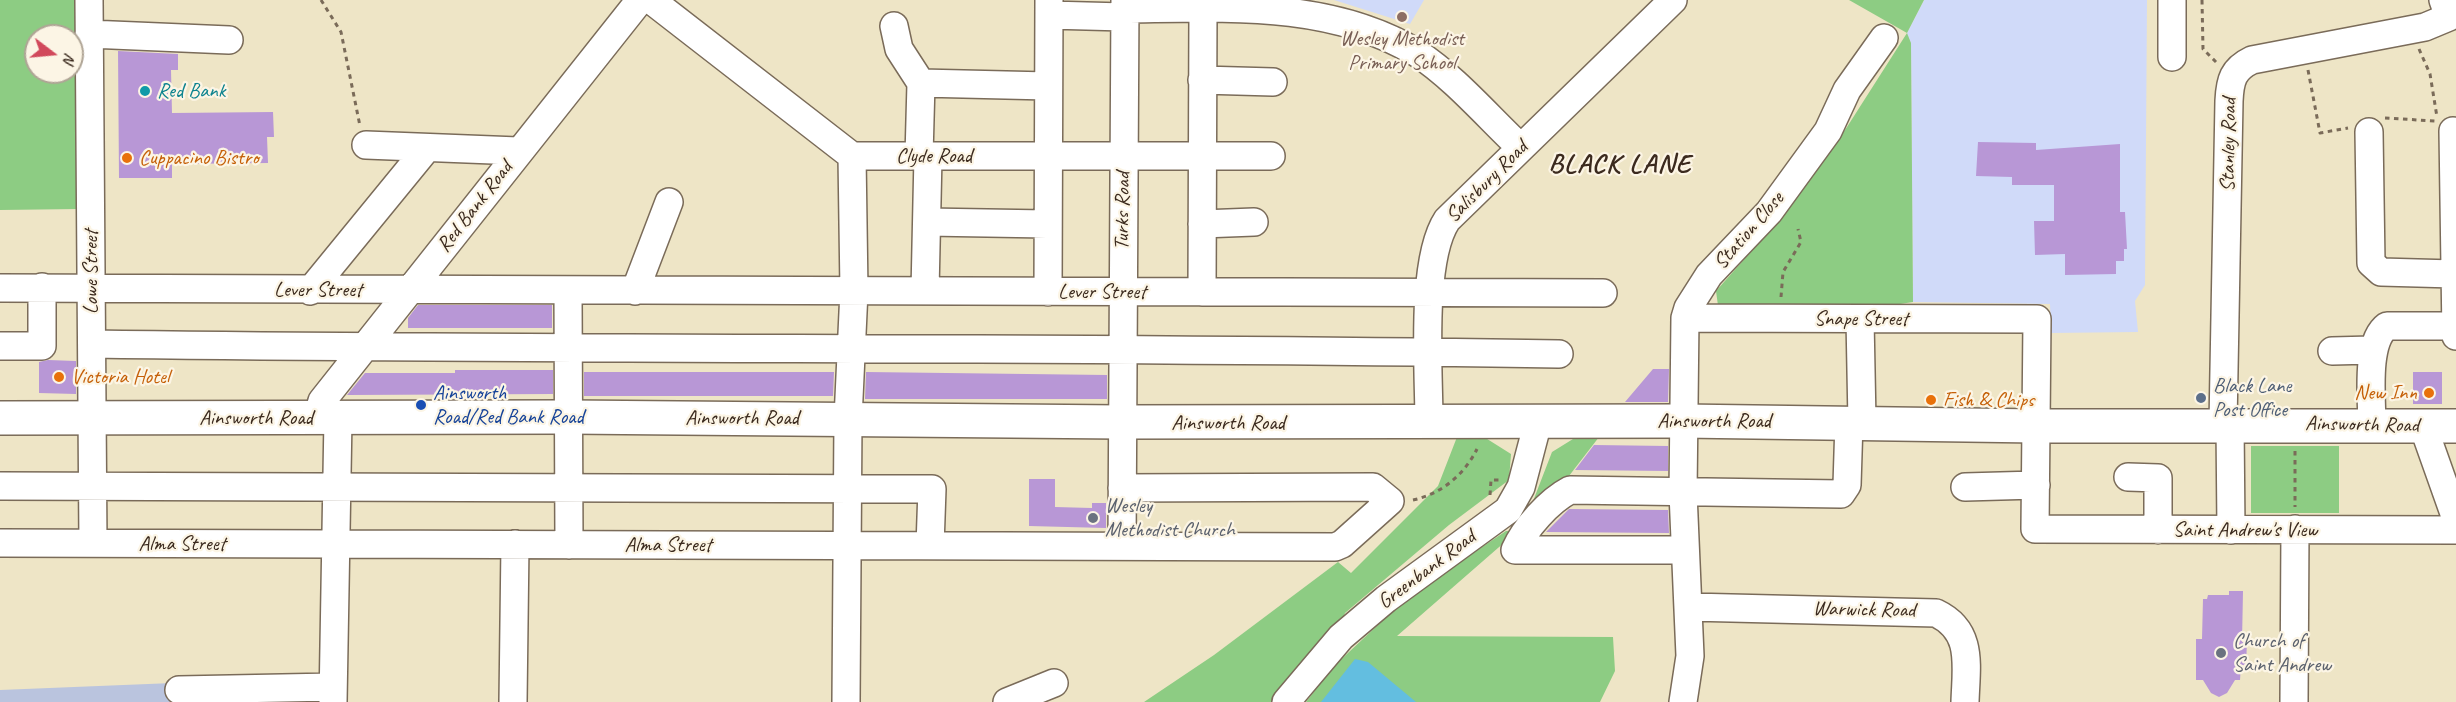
<!DOCTYPE html>
<html>
<head>
<meta charset="utf-8">
<style>
  body { margin:0 }
  #map { position:relative; width:2456px; height:702px; overflow:hidden; background:#eee5c6; font-family:Caveat,sans-serif }
  canvas { display:block }
  .north { position:absolute; left:24px; top:24px; width:60px; height:60px; box-sizing:border-box; background:#fcf5e5; border:2px solid #afa495; border-radius:50%; rotate:106deg; font-size:16px; font-weight:700; line-height:24px; text-align:center; color:#3b2a1e }
  .north::after { content:''; display:block; margin:auto; width:21px; height:27px; background:#d1495b; clip-path:polygon(50% 0,100% 100%,50% 72%,0 100%) }
</style>
</head>
<body>
<div id="map">
<canvas width="2456" height="702"></canvas>
<div class="north">N</div>
</div>
<script>
const ctx = document.querySelector('canvas').getContext('2d');
ctx.lineJoin = 'round';
function fillPath(path, color) { ctx.fillStyle = color; ctx.fill(path, 'evenodd'); }
function trace(path, color, width, dash) { ctx.strokeStyle = color; ctx.lineWidth = width; ctx.lineCap = dash ? 'butt' : 'round'; ctx.setLineDash(dash || []); ctx.stroke(path); }
function write(font, color, halo, rows, align = 'center') {
  ctx.font = font + ' Caveat,sans-serif'; ctx.lineWidth = 4.5; ctx.setLineDash([]); ctx.textBaseline = 'middle'; ctx.strokeStyle = halo; ctx.fillStyle = color; for (const [text, x, y, turn = 0] of rows) {
    ctx.save(); ctx.translate(x, y); ctx.rotate((+turn || 0) * Math.PI / 180); ctx.textAlign = isNaN(turn) ? turn : align; if (halo) ctx.strokeText(text, 0, 0); ctx.fillText(text, 0, 0); ctx.restore();
  }
}
const built = new Path2D(`
  M1334,0H1424L1410,24Z
  M1924,0H2147L2145,285L2135,301L2138,332L2051,333L2050,304L1913,302L1911,44L1907,33Z`);
const industrial = new Path2D(`
  M321,677L320,702H0V690Z`);
const green = new Path2D(`
  M0,0H77L79,209L0,210ZM36,36H72V72H36Z
  M1849,0H1924L1907,33L1911,43L1913,302L1862,310L1719,313L1716,291L1787,211L1847,127L1907,33Z
  M1606,428L1545,507L1397,636L1613,637L1615,671L1600,702H1306L1334,666L1410,595L1506,531H1518L1530,509L1552,452L1573,439Z
  M1457,437H1484L1511,454L1509,480L1449,525L1345,613L1340,628L1277,702H1144L1214,655L1338,562L1351,573L1438,486Z
  M2251,446H2339V513H2251Z`);
const water = new Path2D(`
  M1355,659L1368,662L1416,702H1321Z`);
const building = new Path2D(`
  M118,51L178,54V70H171L172,113L273,112L274,137H267L268,163L172,164V178H119Z
  M1978,142L2036,143V150L2120,144V212H2125L2127,249H2124V261H2116V274L2065,275V254L2035,255L2034,221H2054V185H2012V177L1976,176Z
  M418,305H552V328H408V318Z
  M48,360L76,361V394L39,393V362Z
  M1653,369H1669L1668,402H1625Z
  M455,370H553V394L347,395L365,373H455Z
  M584,372H834L833,396H584Z
  M866,372L1107,375V399H865Z
  M2413,372H2442V404H2413Z
  M1594,445L1668,446V471L1575,470Z
  M1029,479H1055V507L1092,508V503H1106V528L1029,526Z
  M1569,509L1668,510L1669,533L1546,532Z
  M2229,591H2243L2242,642H2247L2246,665H2241L2240,680H2235L2227,693L2219,697L2211,693L2203,680H2196V639H2202L2203,599H2207L2208,595H2229Z`);
const path = new Path2D(`
  M321,0L341,32L360,126
  M2202,0L2203,49L2216,62
  M2419,49L2430,74L2437,117
  M2308,70L2320,133L2348,128
  M2385,118L2435,121
  M1781,297L1783,272L1801,242L1798,229
  M2295,451V507
  M1490,495L1491,480H1500
  M1413,500C1441,494 1464,475 1477,449`);
const minor = new Path2D(`
  M89,0L93,543
  M651,0L852,156H1271
  M2172,0V57
  M1124,9C1223,8 1330,0 1417,53C1455,78 1487,116 1521,148
  M1049,15L1124,17
  M894,26L899,49L921,83L919,156
  M89,34L229,40
  M1202,80L1273,82
  M921,83L1048,86
  M2453,131L2456,336
  M2369,132L2371,263L2381,272L2454,274
  M366,145L518,151
  M927,222L1047,224
  M1202,224L1254,222
  M0,288L1603,293
  M310,291L427,148
  M568,291L569,545
  M635,291L669,202
  M925,291L928,156
  M1048,292L1049,0
  M1202,292L1203,8
  M1685,318L2037,319L2035,529L2456,530
  M1860,319L1862,422
  M92,344C581,351 1070,346 1559,354
  M0,346H42V287
  M2332,351L2372,350
  M317,418L322,401L640,0
  M1429,423C1429,372 1420,261 1447,220L1673,0
  M2223,424L2229,101C2230,80 2233,69 2252,60L2425,27L2449,17L2443,0
  M2230,424L2231,530
  M2372,426C2372,400 2365,342 2387,326H2456
  M2423,426L2456,519
  M2128,477L2158,478V530
  M0,486L932,489L930,546
  M1965,487L2036,485
  M0,543L1335,547L1342,544L1390,501L1373,487L1122,488
  M1122,546L1125,0
  M1685,550H1515C1525,528 1549,501 1570,490L1841,494L1847,485L1849,422
  M1690,607L1936,613C1974,631 1966,666 1965,702
  M179,690L333,687
  M333,702L338,418
  M513,702L515,544
  M846,702L848,419L854,291L852,156
  M1007,702L1054,683
  M1286,702L1341,637L1386,599L1508,510L1521,487L1538,422
  M1683,702L1690,656L1683,493L1685,318L1688,308L1709,275L1769,212L1828,131L1847,90L1884,38
  M2294,702L2295,529`);
const major = new Path2D(`
  M0,418L569,417L1121,422L1683,421L2037,426H2456`);
const markers = [
  [1402,17,6,"#8d6e63"],
  [145,91,6,"#0f9aa8"],
  [127,158,6,"#e8710a"],
  [59,377,6,"#e8710a"],
  [2429,393,6,"#e8710a"],
  [2201,398,6,"#5c6f8a"],
  [1931,400,6,"#e8710a"],
  [421,405,6,"#1a4fb4"],
  [1093,518,6,"#6b7280"],
  [2221,653,6,"#6b7280"]
];
const educationNames = [
  ["Wesley Methodist",1402,39],
  ["Primary School",1402,63]
];
const cultureNames = [
  ["Red Bank",157,91]
];
const streetNames = [
  ["Stanley Road",2229,145,-89],
  ["Clyde Road",934,156],
  ["Salisbury Road",1487,182,-45],
  ["Red Bank Road",475,207,-52],
  ["Turks Road",1123,211,-89],
  ["Station Close",1749,231,-49],
  ["Lowe Street",91,272,-90],
  ["Lever Street",318,290],
  ["Lever Street",1102,292],
  ["Snape Street",1861,319],
  ["Ainsworth Road",256,418],
  ["Ainsworth Road",742,418],
  ["Ainsworth Road",1714,421],
  ["Ainsworth Road",1228,423],
  ["Ainsworth Road",2362,425,1],
  ["Saint Andrew's View",2245,530],
  ["Alma Street",182,544],
  ["Alma Street",668,545],
  ["Greenbank Road",1427,570,-37],
  ["Warwick Road",1864,610,1]
];
const foodNames = [
  ["Cuppacino Bistro",139,158],
  ["Victoria Hotel",71,377],
  ["New Inn",2417,393,"right"],
  ["Fish & Chips",1943,400]
];
const serviceNames = [
  ["Black Lane",2213,386],
  ["Post Office",2213,410]
];
const transitNames = [
  ["Ainsworth",433,393],
  ["Road/Red Bank Road",433,417]
];
const worshipNames = [
  ["Wesley",1105,506],
  ["Methodist Church",1105,530],
  ["Church of",2233,641],
  ["Saint Andrew",2233,665]
];
const districtNames = [
  ["BLACK LANE",1620,165]
];
fillPath(built, '#d0daf9');
fillPath(industrial, '#bac4de');
fillPath(green, '#8dcc83');
fillPath(water, '#63bee0');
fillPath(building, '#b897d6');
trace(minor, '#7a6b59', 30);
trace(major, '#7a6b59', 36);
trace(path, '#7a6b59', 3, [4.5, 4.5]);
trace(minor, '#fff', 27);
trace(major, '#fff', 33);
for (const [x, y, r, color] of markers) { const dot = new Path2D(); dot.arc(x, y, r, 0, 2 * Math.PI); ctx.fillStyle = color; ctx.fill(dot); trace(dot, '#fcf5e5', 2); }
write('21px', '#785e54', '#fcf5e5', educationNames);
write('21px', '#0d838f', '#fcf5e5', cultureNames, 'left');
write('21px', '#3b2a1e', '#fcf5e5', streetNames);
write('21px', '#c56008', '#fcf5e5', foodNames, 'left');
write('21px', '#4e5e75', '#fcf5e5', serviceNames, 'left');
write('21px', '#164399', '#fcf5e5', transitNames, 'left');
write('21px', '#5b616d', '#fcf5e5', worshipNames, 'left');
ctx.letterSpacing = '1.5px';
write('bold 27px', '#3b2a1e', '#fcf5e5', districtNames);
ctx.letterSpacing = '0px';
</script>
</body>
</html>
